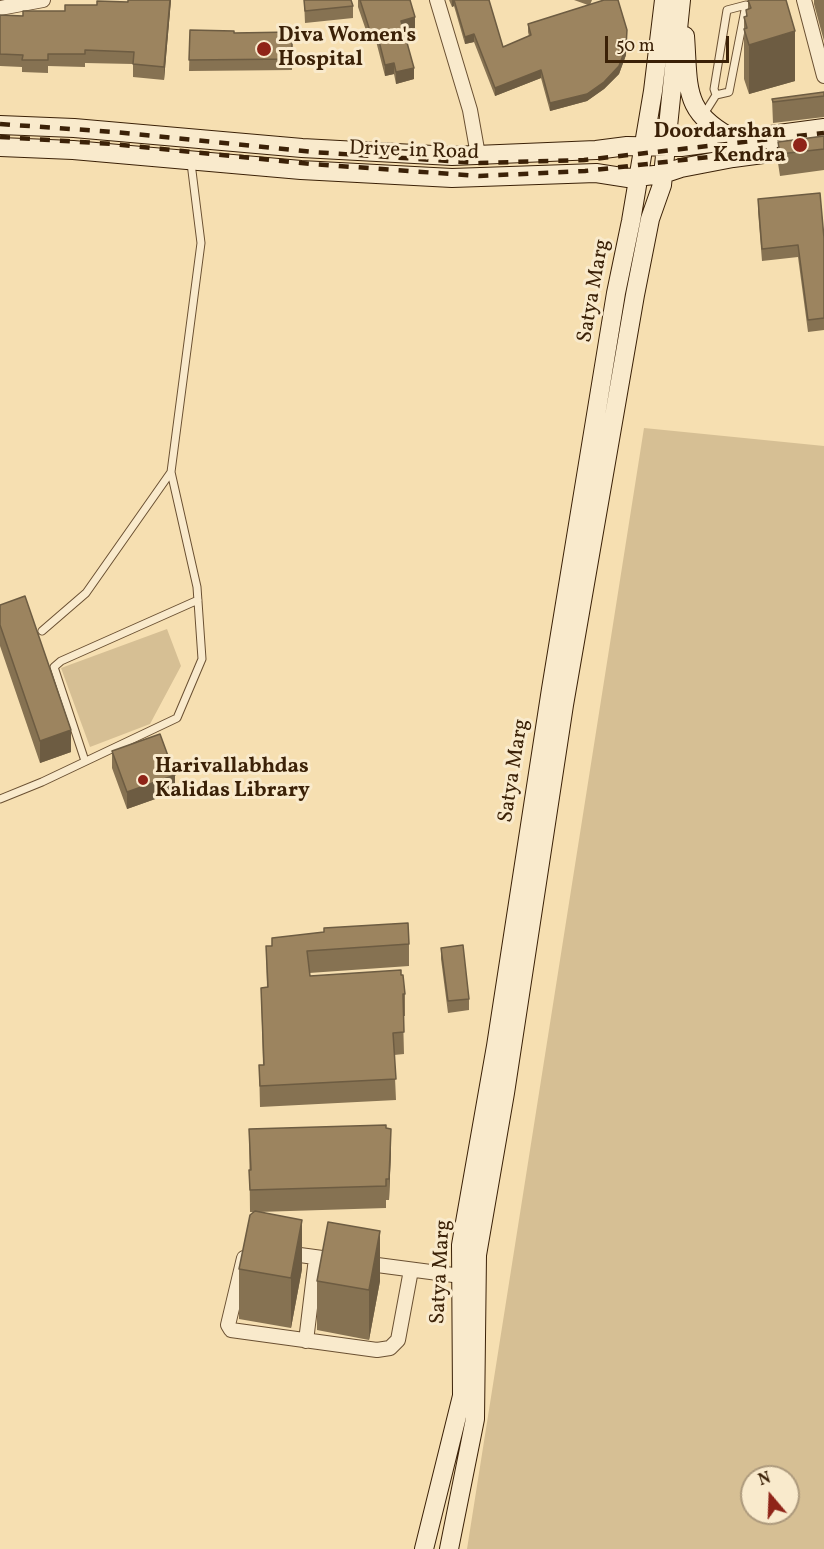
<!DOCTYPE html>
<html>
<head>
<meta charset="utf-8">
<style>
  body { margin:0 }
  #map { position:relative; width:824px; height:1549px; overflow:hidden; background:#f6dfb1; font-family:Vollkorn,serif }
  canvas { display:block }
  .north { position:absolute; left:740px; top:1465px; width:60px; height:60px; box-sizing:border-box; background:#f9eacc; border:2px solid #ad9a7d; border-radius:50%; rotate:341deg; font-size:16px; font-weight:700; line-height:24px; text-align:center; color:#3b2107 }
  .north::after { content:''; display:block; margin:auto; width:21px; height:27px; background:#8f2418; clip-path:polygon(50% 0,100% 100%,50% 72%,0 100%) }
  .scale { position:absolute; left:605px; top:36px; width:124px; height:27px; box-sizing:border-box; border:3px solid #3b2107; border-top:0; padding-left:8px; font-size:18px; line-height:21px; white-space:nowrap; color:#3b2107; -webkit-text-stroke:4px #f9eacc; paint-order:stroke }
</style>
</head>
<body>
<div id="map">
<canvas width="824" height="1549"></canvas>
<div class="north">N</div>
<div class="scale">50 m</div>
</div>
<script>
const ctx = document.querySelector('canvas').getContext('2d');
ctx.lineJoin = 'round';
function fillPath(path, color) { ctx.fillStyle = color; ctx.fill(path, 'evenodd'); }
function trace(path, color, width, dash) { ctx.strokeStyle = color; ctx.lineWidth = width; ctx.lineCap = dash ? 'butt' : 'round'; ctx.setLineDash(dash || []); ctx.stroke(path); }
function write(font, color, halo, rows, align = 'center') {
  ctx.font = font + ' Vollkorn,serif'; ctx.lineWidth = 6; ctx.setLineDash([]); ctx.textBaseline = 'middle'; ctx.strokeStyle = halo; ctx.fillStyle = color; for (const [text, x, y, turn = 0] of rows) {
    ctx.save(); ctx.translate(x, y); ctx.rotate((+turn || 0) * Math.PI / 180); ctx.textAlign = isNaN(turn) ? turn : align; if (halo) ctx.strokeText(text, 0, 0); ctx.fillText(text, 0, 0); ctx.restore();
  }
}
const green = new Path2D(`
  M644,428L824,446V1549H467ZM752,1477H788V1513H752Z
  M167,629L181,666L150,724L90,747L61,668Z`);
const service = new Path2D(`
  M704,114L716,95L714,89L727,10L746,5L729,92L716,95
  M42,631L86,593L171,472
  M85,761L54,667L61,661L198,600
  M0,799L42,782L177,718L202,659L197,587L171,472L201,243L191,163`);
const minor = new Path2D(`
  M437,0L470,110L478,155
  M804,0L824,76
  M0,8L43,0
  M285,1253L337,1260
  M244,1258L228,1325L231,1330L377,1350L390,1348L398,1340L411,1270
  M362,1263L461,1276
  M306,1341L316,1258`);
const secondary = new Path2D(`
  M685,36C689,89 682,113 736,140
  M0,125L74,128L302,148L452,156L596,150L627,146L681,147L824,128
  M0,147L73,150L301,170L452,178L596,173L628,178L663,174L681,168L733,158L824,146
  M424,1549L462,1396L461,1245L496,1046L551,689L616,293L631,221L653,91L664,0
  M449,1549L475,1419L477,1255L505,1093L564,705L635,295L650,219L662,185L681,0`);
const rail = new Path2D(`
  M0,124L114,132L313,152L478,163L584,160L824,133
  M0,137L113,144L312,164L479,176L585,171L824,144`);
const wall = new Path2D(`
  M171,0L164,80L133,77V64L85,63V67L48,66V73L22,72V67L0,66V15L23,16L65,11L97,5L128,2Z
  M304,0H351L353,6V18L305,23Z
  M358,0H410L415,28L404,32L414,79L396,84L394,74L385,76L376,41L370,42L358,7Z
  M449,0H489L503,47L529,36L528,32V24L588,5L574,0H592L590,5L626,55L619,74L604,89L587,101L550,111L541,78L495,96L474,42L465,44L454,6L452,7Z
  M748,0L795,81L749,94L744,79V17H746V10L748,9Z
  M814,0H824V41L814,4Z
  M190,30L234,33L292,32V70L189,71Z
  M824,92V117L773,123L772,99Z
  M824,136V170L780,176L778,163V142Z
  M758,199L824,238V330L808,332L798,257L762,261L758,211Z
  M0,605L71,752L40,763L0,646Z
  M112,751L175,792L127,809L112,768Z
  M272,938L409,944V966L309,973L310,976L401,975L405,994V1016H403L404,1054L394,1055L396,1100L260,1107L259,1065H263L261,988H267L266,946H272Z
  M441,948L469,999V1010L448,1013L441,959Z
  M386,1128L391,1150L389,1200H386V1208L258,1212L302,1269L291,1328L239,1319V1269L255,1212H250L249,1129Z
  M317,1281H380L369,1340L317,1330Z`);
const shadedWall = new Path2D(`
  M170,0H171L164,80V67Z
  M452,0H454V6L452,7Z
  M415,17V28L401,32V21Z
  M376,29V41L370,42V31Z
  M627,30L626,55L619,74L604,89L587,101L550,111V103Z
  M795,31V81L749,94V45Z
  M474,34V42L465,44V37Z
  M394,63V74L385,76V65Z
  M414,68V79L396,84V72Z
  M541,70V78L495,96V88Z
  M71,730V752L40,763V741Z
  M175,775V792L127,809V792Z
  M391,1129V1150L389,1200V1179Z
  M302,1220V1269L291,1328V1278Z
  M380,1231V1281L369,1340V1290Z`);
const building = new Path2D(`
  M128,0H170L164,67L133,64L134,52L85,50V54H48V60H22L23,55L0,54V15L23,16V11H65V5H97V1L128,2Z
  M304,0H351L353,6L305,11Z
  M360,0H410L415,17L401,21L414,68L396,72L394,63L385,65L376,29L370,31Z
  M454,0H489L503,47L531,35L528,24L604,0H618L627,30L626,47L619,66L604,82L587,94L550,103L541,70L495,88L474,34L465,37Z
  M748,0H786L795,31L749,45L744,29L747,28L744,17L747,16L746,10L751,8Z
  M190,30L234,31V33L292,32V59L189,60Z
  M824,92V96L773,102L772,99Z
  M824,136V149L780,154L778,142Z
  M820,193L824,238V318L808,320L798,245L762,249L758,199Z
  M25,596L71,730L40,741L0,625V605Z
  M160,734L175,775L127,792L112,751Z
  M408,923L409,944L307,951L310,976L401,970V975H403L405,994H403L404,1032L393,1033L396,1079L260,1086L259,1065H264L261,988L268,987L266,946H272V938L324,932V928Z
  M463,945L469,999L448,1001L441,948Z
  M386,1125V1128L391,1129L389,1179H386V1186L250,1190L249,1170H251L249,1129Z
  M255,1211L302,1220L291,1278L239,1269L250,1215Z
  M328,1222L380,1231L369,1290L317,1281Z`);
const markers = [
  [264,49,8,"#8f2418"],
  [800,145,8,"#8f2418"],
  [143,780,6,"#8f2418"]
];
const poiNames = [
  ["Diva Women's",278,37],
  ["Hospital",278,61],
  ["Doordarshan",786,133,"right"],
  ["Kendra",786,157,"right"],
  ["Harivallabhdas",155,768],
  ["Kalidas Library",155,792]
];
const streetNames = [
  ["Drive-in Road",414,152,2],
  ["Satya Marg",595,291,-80],
  ["Satya Marg",515,771,-81],
  ["Satya Marg",442,1272,-87]
];
fillPath(green, '#d6bf94');
trace(service, '#6a5032', 9);
trace(minor, '#6a5032', 16);
trace(secondary, '#3b2107', 20);
trace(service, '#f9eacc', 7);
trace(minor, '#f9eacc', 14);
trace(secondary, '#f9eacc', 18);
trace(rail, '#3b2107', 4.5, [10, 10]);
fillPath(wall, '#867252');
fillPath(shadedWall, '#6d5c42');
fillPath(building, '#9c845f');
trace(building, '#6d5c42', 1.5);
for (const [x, y, r, color] of markers) { const dot = new Path2D(); dot.arc(x, y, r, 0, 2 * Math.PI); ctx.fillStyle = color; ctx.fill(dot); trace(dot, '#f9eacc', 2); }
write('bold 21px', '#3b2107', '#f9eacc', poiNames, 'left');
write('21px', '#3b2107', '#f9eacc', streetNames);
</script>
</body>
</html>
